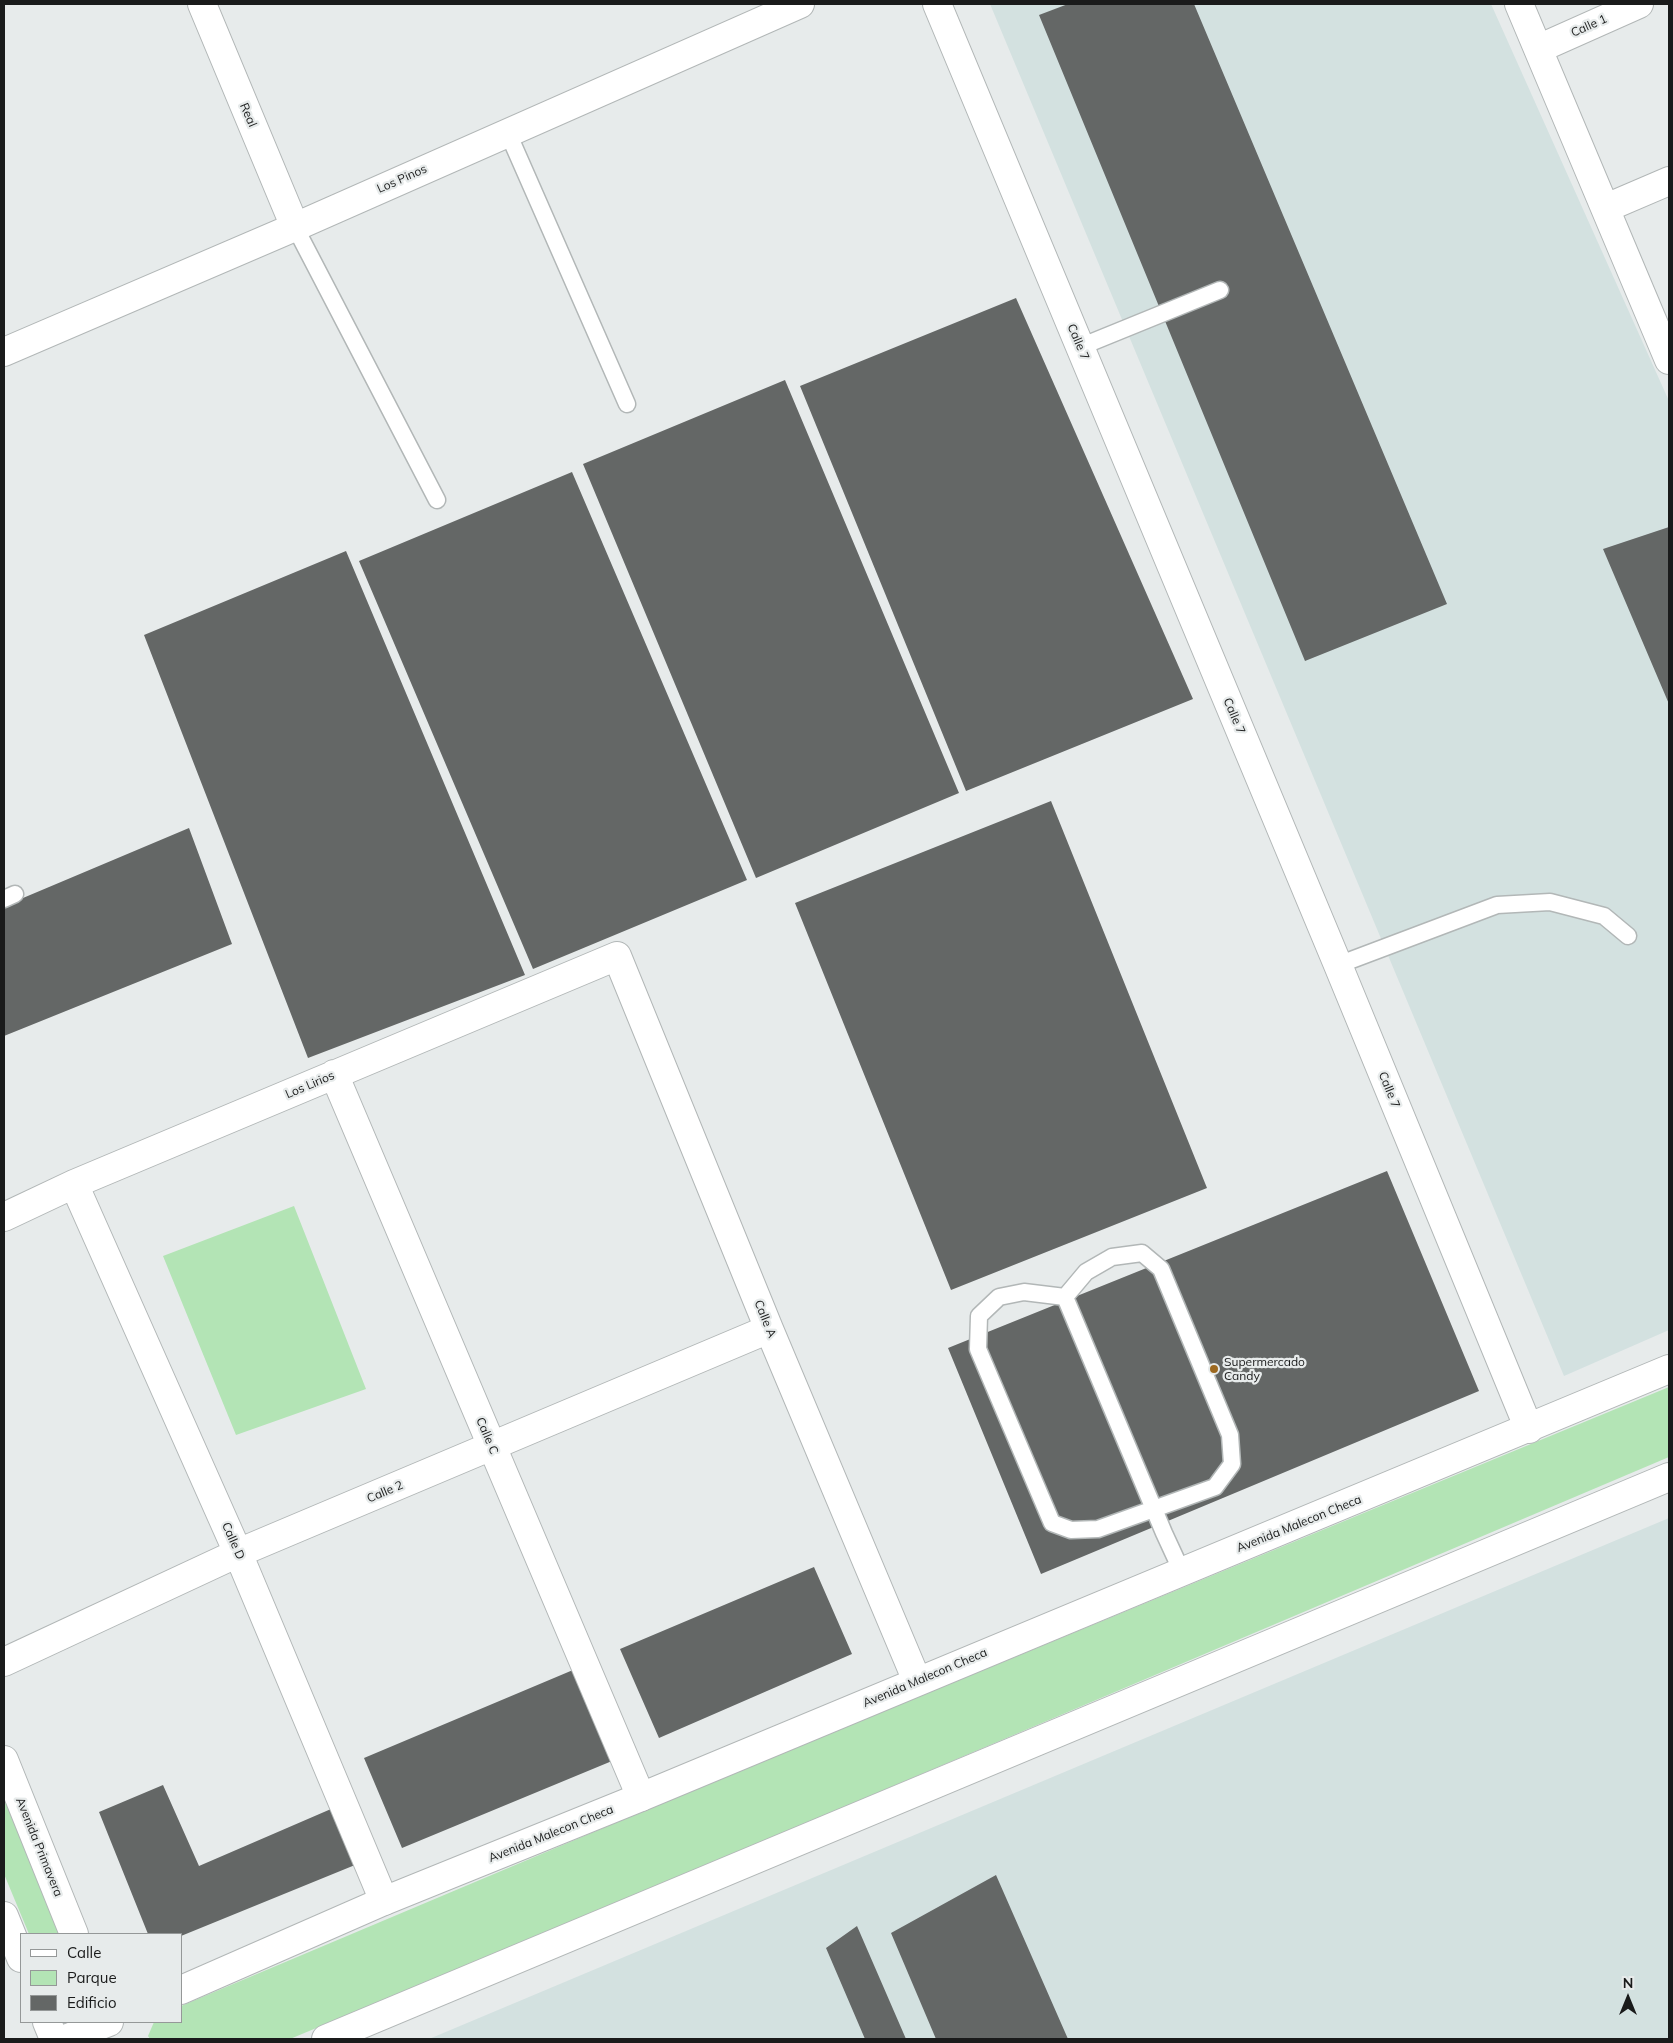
<!DOCTYPE html>
<html>
<head>
<meta charset="utf-8">
<style>
  body { margin:0 }
  #map { position:relative; width:1673px; height:2043px; overflow:hidden; background:#e7ebeb; font-family:Mulish,sans-serif }
  canvas { display:block }
  .frame { position:absolute; inset:0; border:5px solid #1a1b1b; pointer-events:none }
  .legend { position:absolute; left:20px; top:1933px; width:162px; height:90px; box-sizing:border-box; background:#e7ebeb; border:1px solid #959898; margin:0; padding:6px 9px; list-style:none; font-size:15px; color:#1a1b1b }
  .legend li { display:flex; align-items:center; gap:10px; height:25px }
  .legend b { width:25px; border:1px solid #959898 }
  .north { position:absolute; left:1603px; top:1973px; width:50px; height:50px; -webkit-text-stroke:4px #e7ebeb; paint-order:stroke; rotate:0deg; font-size:14px; font-weight:700; line-height:20px; text-align:center; color:#1a1b1b }
  .north::after { content:''; display:block; margin:auto; width:18px; height:22px; background:#1a1b1b; clip-path:polygon(50% 0,100% 100%,50% 72%,0 100%) }
</style>
</head>
<body>
<div id="map">
<canvas width="1673" height="2043"></canvas>
<div class="frame"></div>
<ul class="legend">
<li><b style="height:6px;background:#fff"></b>Calle</li>
<li><b style="height:14px;background:#b3e4b5"></b>Parque</li>
<li><b style="height:14px;background:#646766"></b>Edificio</li>
</ul>
<div class="north">N</div>
</div>
<script>
const ctx = document.querySelector('canvas').getContext('2d');
ctx.lineJoin = 'round';
function fillPath(path, color) { ctx.fillStyle = color; ctx.fill(path, 'evenodd'); }
function trace(path, color, width, dash) { ctx.strokeStyle = color; ctx.lineWidth = width; ctx.lineCap = dash ? 'butt' : 'round'; ctx.setLineDash(dash || []); ctx.stroke(path); }
function write(font, color, halo, rows, align = 'center') {
  ctx.font = font + ' Mulish,sans-serif'; ctx.lineWidth = 4.5; ctx.setLineDash([]); ctx.textBaseline = 'middle'; ctx.strokeStyle = halo; ctx.fillStyle = color; for (const [text, x, y, turn = 0] of rows) {
    ctx.save(); ctx.translate(x, y); ctx.rotate((+turn || 0) * Math.PI / 180); ctx.textAlign = isNaN(turn) ? turn : align; if (halo) ctx.strokeText(text, 0, 0); ctx.fillText(text, 0, 0); ctx.restore();
  }
}
const built = new Path2D(`
  M990,4H1491L1669,401V1330L1564,1376Z
  M1669,1518V2039H429Z`);
const green = new Path2D(`
  M294,1206L366,1389L236,1435L163,1256Z
  M1669,1387V1457L726,1857L290,2039H150L148,2036L154,2022H181V2006L724,1777Z
  M4,1799L60,1934H29L4,1874Z`);
const building = new Path2D(`
  M1068,4H1194L1447,604L1305,661L1039,15Z
  M1016,298L1193,699L966,791L800,386Z
  M785,380L959,793L756,878L583,464Z
  M572,472L747,880L533,969L359,561Z
  M1669,527V704L1603,549Z
  M346,551L525,975L308,1058L144,635Z
  M1051,801L1207,1188L951,1290L795,903Z
  M189,828L232,944L4,1036V906Z
  M1387,1171L1479,1391L1041,1574L948,1348Z
  M814,1567L852,1654L659,1738L620,1649Z
  M573,1670L612,1761L402,1848L364,1758Z
  M163,1785L199,1866L331,1809L355,1865L181,1936V1934H148L99,1812Z
  M996,1875L1068,2039H936L891,1933Z
  M857,1926L906,2039H865L826,1948Z`);
const lane = new Path2D(`
  M508,133L627,404
  M295,227L437,500
  M1080,347L1220,290
  M4,899L15,894
  M1338,965L1497,905L1550,902L1604,916L1628,936
  M1142,1253L1161,1269L1230,1435L1232,1464L1215,1487L1098,1529L1071,1530L1052,1523L978,1349L979,1316L999,1297L1024,1292L1065,1297L1086,1272L1112,1257Z
  M1065,1297L1164,1533L1182,1572`);
const street = new Path2D(`
  M202,4L295,227
  M937,4L1338,965L1529,1429
  M1519,4L1669,360
  M1538,49L1639,4
  M1606,208L1669,181
  M4,352L295,227L800,4
  M334,1074L641,1797
  M74,1184L238,1553L384,1901
  M4,1217L74,1184L617,956L769,1329L917,1681
  M4,1662L238,1553L769,1329`);
const secondary = new Path2D(`
  M4,1760L74,1934
  M4,1916L21,1958
  M181,1990L384,1901L641,1797L1669,1369
  M47,2022L54,2039
  M65,2039L109,2022
  M326,2039L1669,1477`);
const markers = [
  [1214,1369,5,"#9d6920"]
];
const streetNames = [
  ["Calle 1",1589,26,-24],
  ["Real",248,115,67],
  ["Los Pinos",402,179,-24],
  ["Calle 7",1078,342,67],
  ["Calle 7",1234,716,67],
  ["Los Lirios",310,1085,-23],
  ["Calle 7",1389,1090,68],
  ["Calle A",765,1319,68],
  ["Calle C",487,1436,67],
  ["Calle 2",385,1492,-23],
  ["Avenida Malecon Checa",1299,1524,-22],
  ["Calle D",233,1541,66],
  ["Avenida Malecon Checa",925,1678,-23],
  ["Avenida Malecon Checa",551,1834,-22],
  ["Avenida Primavera",39,1847,68]
];
const poiNames = [
  ["Supermercado",1224,1362],
  ["Candy",1224,1376]
];
fillPath(built, '#d3e1e0');
fillPath(green, '#b3e4b5');
fillPath(building, '#646766');
trace(lane, '#b2b7b7', 19);
trace(street, '#b2b7b7', 30);
trace(secondary, '#b2b7b7', 30);
trace(lane, '#fff', 16);
trace(street, '#fff', 28);
trace(secondary, '#fff', 28);
for (const [x, y, r, color] of markers) { const dot = new Path2D(); dot.arc(x, y, r, 0, 2 * Math.PI); ctx.fillStyle = color; ctx.fill(dot); trace(dot, '#e7ebeb', 2); }
write('12px', '#1a1b1b', '#e7ebeb', streetNames);
write('12px', '#1a1b1b', '#e7ebeb', poiNames, 'left');
</script>
</body>
</html>
